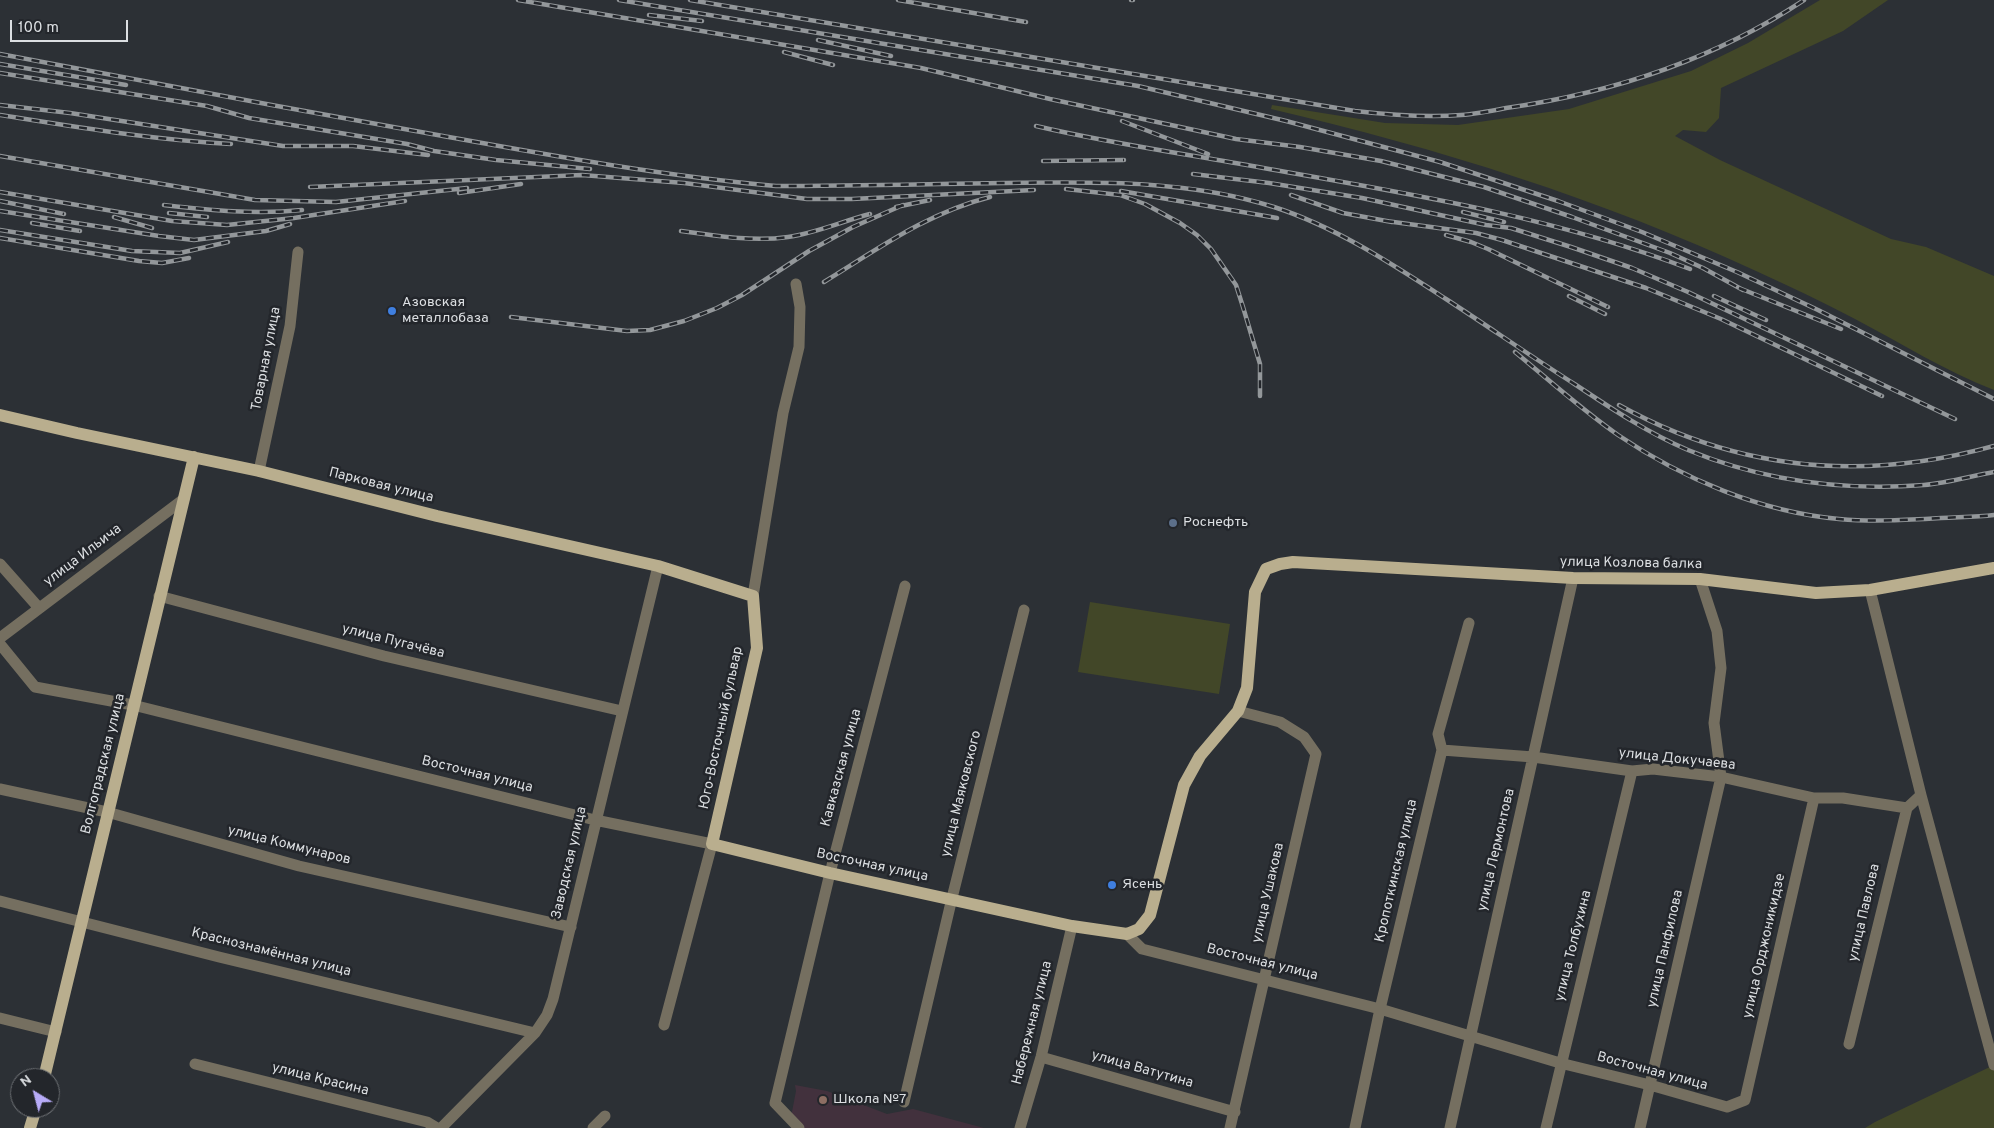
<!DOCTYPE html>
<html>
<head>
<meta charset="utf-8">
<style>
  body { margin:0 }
  #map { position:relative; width:1994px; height:1128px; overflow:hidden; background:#2c3035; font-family:Overpass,sans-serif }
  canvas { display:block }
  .north { position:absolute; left:10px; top:1068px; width:50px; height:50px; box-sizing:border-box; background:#23262b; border:1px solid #6d7074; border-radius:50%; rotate:323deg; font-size:14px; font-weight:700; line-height:20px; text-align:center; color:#dcdfe2 }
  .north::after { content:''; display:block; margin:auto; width:18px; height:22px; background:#b7abf8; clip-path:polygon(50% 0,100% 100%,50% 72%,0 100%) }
  .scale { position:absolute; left:10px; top:20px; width:118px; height:22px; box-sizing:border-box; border:2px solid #dcdfe2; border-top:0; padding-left:6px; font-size:15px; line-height:18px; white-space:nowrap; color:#dcdfe2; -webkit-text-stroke:4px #23262b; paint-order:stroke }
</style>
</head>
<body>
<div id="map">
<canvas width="1994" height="1128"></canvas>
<div class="north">N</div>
<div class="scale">100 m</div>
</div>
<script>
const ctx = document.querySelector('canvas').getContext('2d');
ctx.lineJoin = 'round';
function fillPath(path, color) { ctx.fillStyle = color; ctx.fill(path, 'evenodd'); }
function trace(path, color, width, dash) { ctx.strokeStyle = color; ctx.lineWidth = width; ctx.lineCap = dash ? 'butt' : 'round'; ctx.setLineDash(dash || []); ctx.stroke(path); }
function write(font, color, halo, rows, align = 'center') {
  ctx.font = font + ' Overpass,sans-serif'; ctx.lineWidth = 5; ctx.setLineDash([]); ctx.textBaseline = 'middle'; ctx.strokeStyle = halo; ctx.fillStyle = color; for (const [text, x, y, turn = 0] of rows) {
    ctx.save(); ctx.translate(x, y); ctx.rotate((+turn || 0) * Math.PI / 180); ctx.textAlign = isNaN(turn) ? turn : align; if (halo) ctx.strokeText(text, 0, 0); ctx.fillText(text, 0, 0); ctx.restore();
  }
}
const education = new Path2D(`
  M795,1085L827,1091L887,1114L913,1109L984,1128H802L791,1117L796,1091Z`);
const green = new Path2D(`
  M1820,0H1888L1843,31L1721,88L1719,118L1706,132L1683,130L1675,136L1720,160L1891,239L1926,247L1994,276V390C1945,371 1901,343 1855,319C1823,302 1789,286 1756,271C1601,199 1438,148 1271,109L1272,105L1385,123L1458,125L1569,109L1691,71L1748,43Z
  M1090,602L1230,624L1219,694L1078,672Z
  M1994,1065V1128H1865L1875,1122Z`);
const minor = new Path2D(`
  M259,471L290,326L298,252
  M0,564L39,608
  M1870,590L1921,795L1994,1065
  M159,596L384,656L622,711
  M753,596L783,413L799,347L800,307L796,284
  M0,638L184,499
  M0,644L35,687L133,705L595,820L712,844L664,1025
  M1442,750L1533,757L1632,771L1653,769L1721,777L1814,798H1843L1907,808
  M0,789L107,812L299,866L571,927
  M0,901L219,957L535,1033
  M1127,934L1142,949L1380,1009L1560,1063L1650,1085L1727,1107L1745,1100L1814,798
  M0,1018L56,1032
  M1849,1044L1907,808L1921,795
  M1041,1057L1235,1112
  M195,1064L427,1122L437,1128
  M904,1102L952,898L1024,610
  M441,1128L535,1033L547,1015L553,999L658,566
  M593,1128L605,1116
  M799,1128L775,1103L830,873L905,586
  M1020,1128L1041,1057L1072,926
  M1230,1128L1316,754L1304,737L1280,722L1238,711
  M1355,1128L1380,1009L1442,750L1438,734L1469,623
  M1450,1128L1573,578
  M1546,1128L1632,771
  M1640,1128L1721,777L1714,723L1721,668L1717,631L1700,579`);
const major = new Path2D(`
  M0,415L77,433L259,471L437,516L658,566L753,596L757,648L712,844L830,873L1072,926L1127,934L1139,929L1150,915L1184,785L1200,756L1238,711L1247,688L1255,592L1266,569L1280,564L1293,562L1573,578L1700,579L1816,593L1870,590L1994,568
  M44,1078L194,457
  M30,1128L36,1108`);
const rail = new Path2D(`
  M518,0L921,68L1050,99L1236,139L1300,147L1381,161L1484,187L1572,217L1670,253L1703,268L1743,290
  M619,0L1138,86L1286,121L1440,162L1558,201L1642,232L1737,272L1818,310L1994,399
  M690,0L1355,111C1390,115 1426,118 1461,115C1476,114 1491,111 1506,108C1611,93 1715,59 1804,0
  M898,0L1026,22
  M1131,0H1133
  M649,15L702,21
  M818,40L891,56
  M784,52L833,65
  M0,54C148,82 295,110 443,136C554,156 664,176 776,186C852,186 928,184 1003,183C1095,182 1186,179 1274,207C1336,227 1392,264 1446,299C1489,327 1532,357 1576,385C1612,409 1648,433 1688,450C1763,481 1843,491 1924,485C1947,483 1971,476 1994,472
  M0,64L126,85
  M0,73L207,106L249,118L407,144L434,151L496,160L590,169
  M0,105L70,113L283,146H353L428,155
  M0,115C76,127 153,140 231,144
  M1122,121L1208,154
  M1036,126C1104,142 1172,152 1241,164C1392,191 1546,214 1690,269
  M0,156L255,200L336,202L467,188
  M1043,161L1124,160
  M1193,174L1269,183L1362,198L1486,225L1511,228L1571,247L1632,268L1688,292L1955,419
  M310,187L582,175L684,183L807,199H852L1034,190
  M1066,189L1120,195L1145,204L1180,223L1197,235L1211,249L1236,285L1243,307L1260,364V396
  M1121,191L1277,218
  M0,192L172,221L227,225L294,218L405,201
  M459,193L521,184
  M1291,195L1343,213L1392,222
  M0,201L64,214
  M164,205C210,210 255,215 302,210
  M896,207L930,200
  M0,211L159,236L194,240L266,231L290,224
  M1463,212L1504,222
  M169,213L207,217
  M114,217L152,228
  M1386,221L1476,233L1502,240L1646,288L1721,319L1882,396
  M32,223L80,231
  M0,230L132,251L180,253L228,242
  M681,231C717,236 753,242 788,237C816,233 843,221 870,214
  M1446,235L1471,242L1488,249L1608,307
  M0,238L139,261L162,263L189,258
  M824,282C878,249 927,213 990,197
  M1739,288L1841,329
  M1569,296L1605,314
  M1714,296L1766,320
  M511,317L627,331L650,330L684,321L717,308L742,295L809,251L853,227L903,205
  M1515,352C1549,380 1582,410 1618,435C1683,479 1761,512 1839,519C1873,522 1907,520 1941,518C1959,517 1977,517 1994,515
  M1619,405C1738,471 1864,482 1994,446`);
const markers = [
  [392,311,5,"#3f7fe0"],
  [1173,523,5,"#5c6f8a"],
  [1112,885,5,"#3f7fe0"],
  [823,1100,5,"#8d6e63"]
];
const poiNames = [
  ["Азовская",402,303],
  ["металлобаза",402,319],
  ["Роснефть",1183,523],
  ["Ясень",1122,885],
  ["Школа №7",833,1100]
];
const streetNames = [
  ["Товарная улица",267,359,-79],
  ["Парковая улица",381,486,14],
  ["улица Ильича",83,556,-37],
  ["улица Козлова балка",1631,564,1],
  ["улица Пугачёва",393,642,14],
  ["Юго-Восточный бульвар",722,728,-78],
  ["улица Докучаева",1677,760,6],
  ["Волгоградская улица",104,764,-76],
  ["Кавказская улица",842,768,-75],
  ["Восточная улица",477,775,14],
  ["улица Маяковского",962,794,-76],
  ["улица Коммунаров",289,846,14],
  ["улица Лермонтова",1497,850,-77],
  ["Заводская улица",570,863,-77],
  ["Восточная улица",872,866,12],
  ["Кропоткинская улица",1397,871,-77],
  ["улица Ушакова",1269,893,-77],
  ["улица Павлова",1865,913,-77],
  ["улица Толбухина",1574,946,-76],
  ["улица Орджоникидзе",1765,946,-77],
  ["улица Панфилова",1666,949,-77],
  ["Краснознамённая улица",271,953,14],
  ["Восточная улица",1262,963,14],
  ["Набережная улица",1033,1023,-76],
  ["улица Ватутина",1142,1070,16],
  ["Восточная улица",1652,1072,15],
  ["улица Красина",320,1080,14]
];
fillPath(education, '#42313d');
fillPath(green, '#424728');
trace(minor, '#756f60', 11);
trace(major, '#b9ae8e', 12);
trace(rail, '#93979a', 4.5);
trace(rail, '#23262b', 2.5, [8]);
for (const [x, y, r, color] of markers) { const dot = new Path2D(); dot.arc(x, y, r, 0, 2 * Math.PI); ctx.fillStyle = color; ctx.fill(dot); trace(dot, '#23262b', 2); }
write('14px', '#dcdfe2', '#23262b', poiNames, 'left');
write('14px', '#dcdfe2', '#23262b', streetNames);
</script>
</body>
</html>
